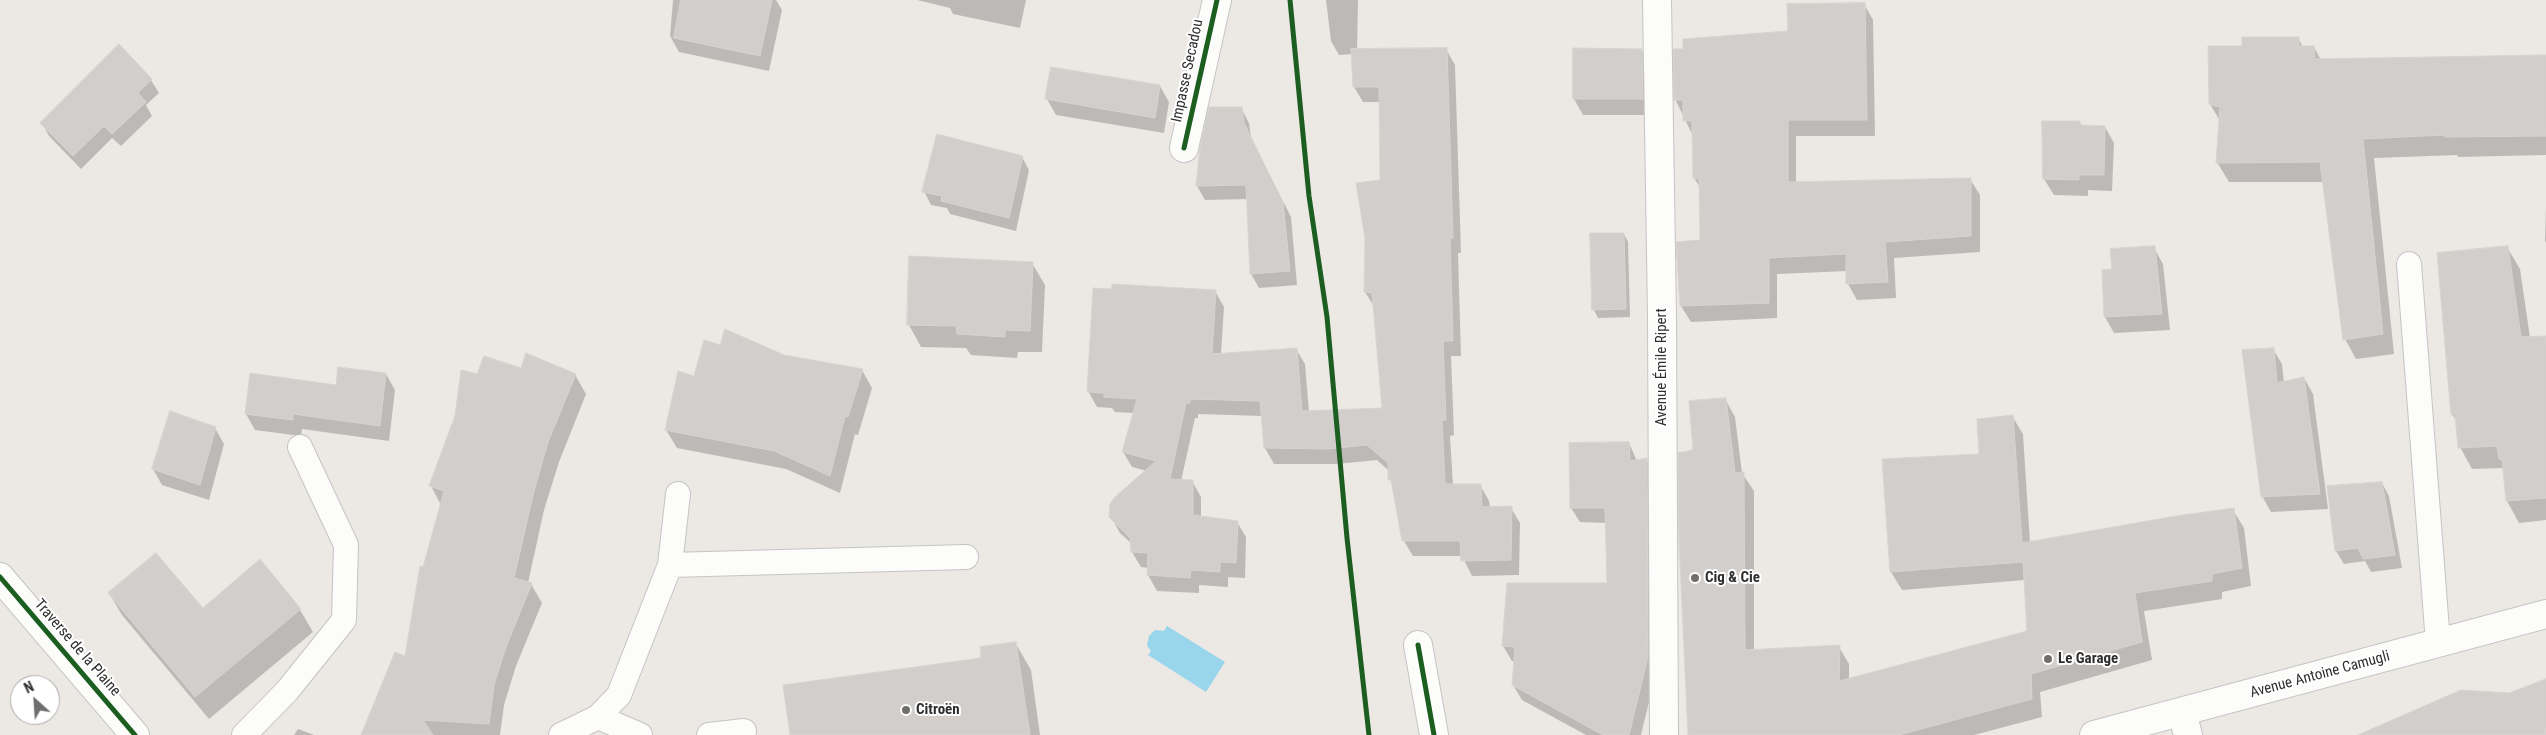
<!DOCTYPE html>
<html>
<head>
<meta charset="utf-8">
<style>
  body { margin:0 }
  #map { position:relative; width:2546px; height:735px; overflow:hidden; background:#ece8e4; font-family:"Roboto Condensed",sans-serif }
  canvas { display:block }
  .north { position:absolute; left:10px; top:675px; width:50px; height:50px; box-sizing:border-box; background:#fff; border:1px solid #ababab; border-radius:50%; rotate:334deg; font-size:14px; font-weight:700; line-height:20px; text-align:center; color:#2e2e2e }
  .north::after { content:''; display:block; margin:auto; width:18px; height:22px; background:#706f6e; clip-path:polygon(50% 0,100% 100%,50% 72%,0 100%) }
</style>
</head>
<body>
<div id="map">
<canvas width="2546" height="735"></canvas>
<div class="north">N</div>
</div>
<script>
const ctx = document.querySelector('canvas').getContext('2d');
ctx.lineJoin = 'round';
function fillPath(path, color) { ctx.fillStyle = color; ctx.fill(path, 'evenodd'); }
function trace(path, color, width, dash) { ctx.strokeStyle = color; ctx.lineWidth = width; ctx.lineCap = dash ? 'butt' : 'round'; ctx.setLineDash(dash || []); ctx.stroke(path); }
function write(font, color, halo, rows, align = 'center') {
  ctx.font = font + ' "Roboto Condensed",sans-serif'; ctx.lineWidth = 4; ctx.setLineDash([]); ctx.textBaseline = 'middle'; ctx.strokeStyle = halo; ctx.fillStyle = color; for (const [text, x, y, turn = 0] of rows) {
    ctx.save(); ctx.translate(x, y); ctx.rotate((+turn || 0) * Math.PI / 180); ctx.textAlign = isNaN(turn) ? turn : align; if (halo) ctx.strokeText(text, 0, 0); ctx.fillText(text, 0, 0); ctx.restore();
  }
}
const water = new Path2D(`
  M1167,626L1225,662L1206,692L1148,655L1151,651L1147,645L1149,636L1155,630L1164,631Z`);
const shadow = new Path2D(`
  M673,0H776L782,10L769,71L679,52L670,36Z
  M1026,0L1020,28L953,14L950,8L917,0Z
  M1326,0H1358L1357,51L1446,49L1455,65L1461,253H1458L1461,356H1451L1454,435L1450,436L1453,485H1480L1489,501L1490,508H1511L1520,523L1519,575L1472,576L1462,556H1413L1404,541L1389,471L1377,460L1337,464H1274L1265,448L1263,416L1198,414V418H1195L1181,481H1192L1201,497V517L1237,522L1246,537L1245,578L1228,577V587L1199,585V593L1157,591L1148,575L1149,568L1141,567L1132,552V544L1120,533L1111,517L1147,471L1132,467L1123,452L1134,413L1115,412L1112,408L1097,407L1088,391L1215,291L1224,307L1221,354L1296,349L1305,364L1309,412L1383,409L1375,308L1365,292L1382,181L1381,102H1363L1354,87L1353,54L1339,55L1331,41Z
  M1864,4L1873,20L1875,136H1796V183L1970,179L1980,195V252L1894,258L1896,298L1857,300L1848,284V271L1777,274V318L1691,322L1681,306L1702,241L1701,189L1694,178L1693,136L1675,99L1684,50L1789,33Z
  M2298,38L2303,47H2314L2321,60L2546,57V155L2458,157L2457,155L2374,158L2394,354L2356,359L2345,339L2324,182H2229L2217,162L2220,121L2210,104L2244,47Z
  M1641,50L1651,66V115H1583L1574,99Z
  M151,80L159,93L146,105L152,116L121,146L112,138L81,169L49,136L42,123Z
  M1160,86L1169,102L1164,133L1056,115L1047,99Z
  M1241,108L1249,123L1251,138L1291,217L1297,285L1259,288L1251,274L1248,199L1205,200L1197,186Z
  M2079,122L2082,127H2105L2114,143L2112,191L2088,190V196L2054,195L2044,179Z
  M1022,157L1029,170L1016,231L950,214L947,208L931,205L924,191Z
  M2546,206V243L2545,241Z
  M1591,234H1624L1628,242L1630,317L1598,318L1594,310Z
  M2507,247L2520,269L2530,338L2546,337V520L2519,523L2507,501L2504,468L2472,469L2460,447L2457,422L2452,414Z
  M2154,248L2163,264L2170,330L2114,333L2105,317L2113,270Z
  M1032,263L1045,285L1042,352H1018L1017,358L971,355L966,348L921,347L909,325Z
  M721,347L862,370L872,388L858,435L855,434L840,493L786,469L677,448L666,430L695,377Z
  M2273,349L2282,364L2284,383L2304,378L2313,394L2328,509L2271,512L2262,496Z
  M522,369L575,375L586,394L559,462L544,510L528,583L531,584L542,603L516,666L504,705L500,735H363L406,658L424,568L441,505L431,486L478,375Z
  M386,374L395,390L389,441L302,429L301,436L255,430L246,414Z
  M1725,399L1735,417L1742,473L1754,491V650L1839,647L1849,664V679L2028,632L2025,580L1902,590L1891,572L1980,455L2012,416L2023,434L2030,543L2233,510L2244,528L2251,586L2222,592V599L2144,611L2152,660L2040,692L2042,717L1974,735H1689L1694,451Z
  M170,412L215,428L224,444L209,500L162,485L153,469Z
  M1629,443L1637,461L1646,460L1655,475L1656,673L1641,735H1586L1522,700L1513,685L1515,661H1512L1503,646L1608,584L1607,523L1580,522L1571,508Z
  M2382,483L2389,496L2402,568L2371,572L2365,561L2344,564L2336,551Z
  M260,561L300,610L313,632L209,719L122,615L109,593L202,610Z
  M1016,644L1031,670L1040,735H791Z
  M298,729L314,735H294Z`);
const building = new Path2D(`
  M681,0H772L760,56L674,38Z
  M1865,3L1867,120H1788V182L1971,178V236L1885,242L1888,282L1846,284V254L1769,258V303L1680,306L1676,242L1700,240L1699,179L1693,178L1692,121H1683V100H1674L1673,49H1683V39L1788,31L1787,4Z
  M2242,37H2299V46H2314L2315,59L2546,55V136L2445,137V135L2363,139L2383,334L2343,340L2320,162L2216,163L2220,107L2209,104L2208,46H2242Z
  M119,44L152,79L138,93L146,102L112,134L104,126L73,156L40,123Z
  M1447,48L1453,238H1450L1453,341H1443L1446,420H1442L1445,484H1481L1482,507L1512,506L1511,560L1461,561L1460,541H1402L1391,480H1388V463L1367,445L1327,449L1264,448L1260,401L1190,399V403H1186L1170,479L1193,480V515L1238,521L1236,563L1220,562V572L1191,570L1190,578L1147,575L1148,553L1131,552L1130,538L1109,517L1110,504L1115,497L1156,461L1122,452L1137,399L1104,397V393L1087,392L1093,288L1112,289V284L1216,290L1212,354L1297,348L1302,411L1382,408L1372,293L1364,292L1365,238L1356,183L1380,180L1379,87H1353L1351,49Z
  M1573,48L1642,49L1643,99H1573Z
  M1051,67L1160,85L1155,118L1045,99Z
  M1209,107H1242L1244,123L1283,202L1290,271L1250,274L1246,185L1196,186L1200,148Z
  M2042,121H2080L2081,125L2105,126L2104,175H2079V180L2043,179Z
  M937,134L1023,156L1009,218L941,201L942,196L922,192Z
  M1590,233H1624L1626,309L1592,310Z
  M2155,246L2162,314L2104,317L2102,270L2112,269L2110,249Z
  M2508,246L2521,337L2546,336V498L2506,501L2502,460L2499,459L2497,446L2458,448L2455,414L2451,415L2437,253Z
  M909,256L1033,262L1030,331L1005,330V337L957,334L956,326L907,325Z
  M725,329L784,355L863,369L848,417L845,416L830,476L774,451L665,430L678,371L694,376L704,340L720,345Z
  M2274,348L2277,383L2304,377L2320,494L2261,497L2242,350Z
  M526,353L576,374L548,442L534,491L514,578L532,583L506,647L494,685L489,724L423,720L433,735H361L395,652L405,656L420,566L423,567L444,491L429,486L455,416L461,370L477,374L484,356L521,368Z
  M338,367L386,373L380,426L293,414V420L245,414L250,373L336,385Z
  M1726,398L1735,473L1744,472L1745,650L1840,645L1839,681L2027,631L2023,562L1890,572L1882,459L1979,454L1977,419L2013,415L2022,543L2176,516L2234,508L2242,568L2212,574V581L2135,593L2142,642L2031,674L2032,699L1899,735H1688L1679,541L1678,453L1693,450L1689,401Z
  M170,411L216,427L200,485L152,469Z
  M1629,442L1630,461L1647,458L1648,657L1629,735H1603L1512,685L1515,647L1502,646L1507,583H1607L1605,508H1570L1569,443Z
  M2382,482L2395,555L2363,559L2358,548L2335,551L2327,486Z
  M156,553L203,608L260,559L301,609L195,697L108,593Z
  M1016,642L1030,735H790L783,685L981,658L980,647Z
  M2546,679V735H2358L2461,690L2509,693Z`);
const service = new Path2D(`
  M2409,264L2438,643
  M670,565L966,557
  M598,717L619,695L670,565L678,494
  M244,735L287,691L344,620L346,545L300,447
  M561,735L598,717L640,735
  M709,735L744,731`);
const minor = new Path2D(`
  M1184,148L1217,0
  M0,577L135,735
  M1418,645L1434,735
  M2182,712L2188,735`);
const secondary = new Path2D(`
  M1657,0L1662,316L1664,735
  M2094,735L2546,614`);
const cycleway = new Path2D(`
  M1290,0L1309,196L1327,317L1347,538L1369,735
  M1184,148L1217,0
  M0,577L135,735
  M1418,645L1434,735`);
const markers = [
  [1695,578,5,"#706f6e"],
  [2048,659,5,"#706f6e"],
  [906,710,5,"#706f6e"]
];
const streetNames = [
  ["Impasse Secadou",1188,71,-78],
  ["Avenue Émile Ripert",1662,367,-90],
  ["Traverse de la Plaine",77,648,49],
  ["Avenue Antoine Camugli",2320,675,-15]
];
const poiNames = [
  ["Cig & Cie",1705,578],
  ["Le Garage",2058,659],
  ["Citroën",916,710]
];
fillPath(water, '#99d6ec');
fillPath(shadow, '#0003');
fillPath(building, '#d1cecb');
trace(building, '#d7d4d0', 1);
trace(service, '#c5c4c5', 26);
trace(minor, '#c5c4c5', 30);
trace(secondary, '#c5c4c5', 30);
trace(service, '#fcfcfb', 24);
trace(minor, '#fcfcfb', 28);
trace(secondary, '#fcfcfb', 28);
trace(cycleway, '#1b5e20', 5);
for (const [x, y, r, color] of markers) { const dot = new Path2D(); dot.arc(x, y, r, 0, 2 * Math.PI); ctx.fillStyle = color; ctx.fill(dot); trace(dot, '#fff', 2); }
write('15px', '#2e2e2e', '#fff', streetNames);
write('bold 15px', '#2e2e2e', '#fff', poiNames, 'left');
</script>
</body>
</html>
